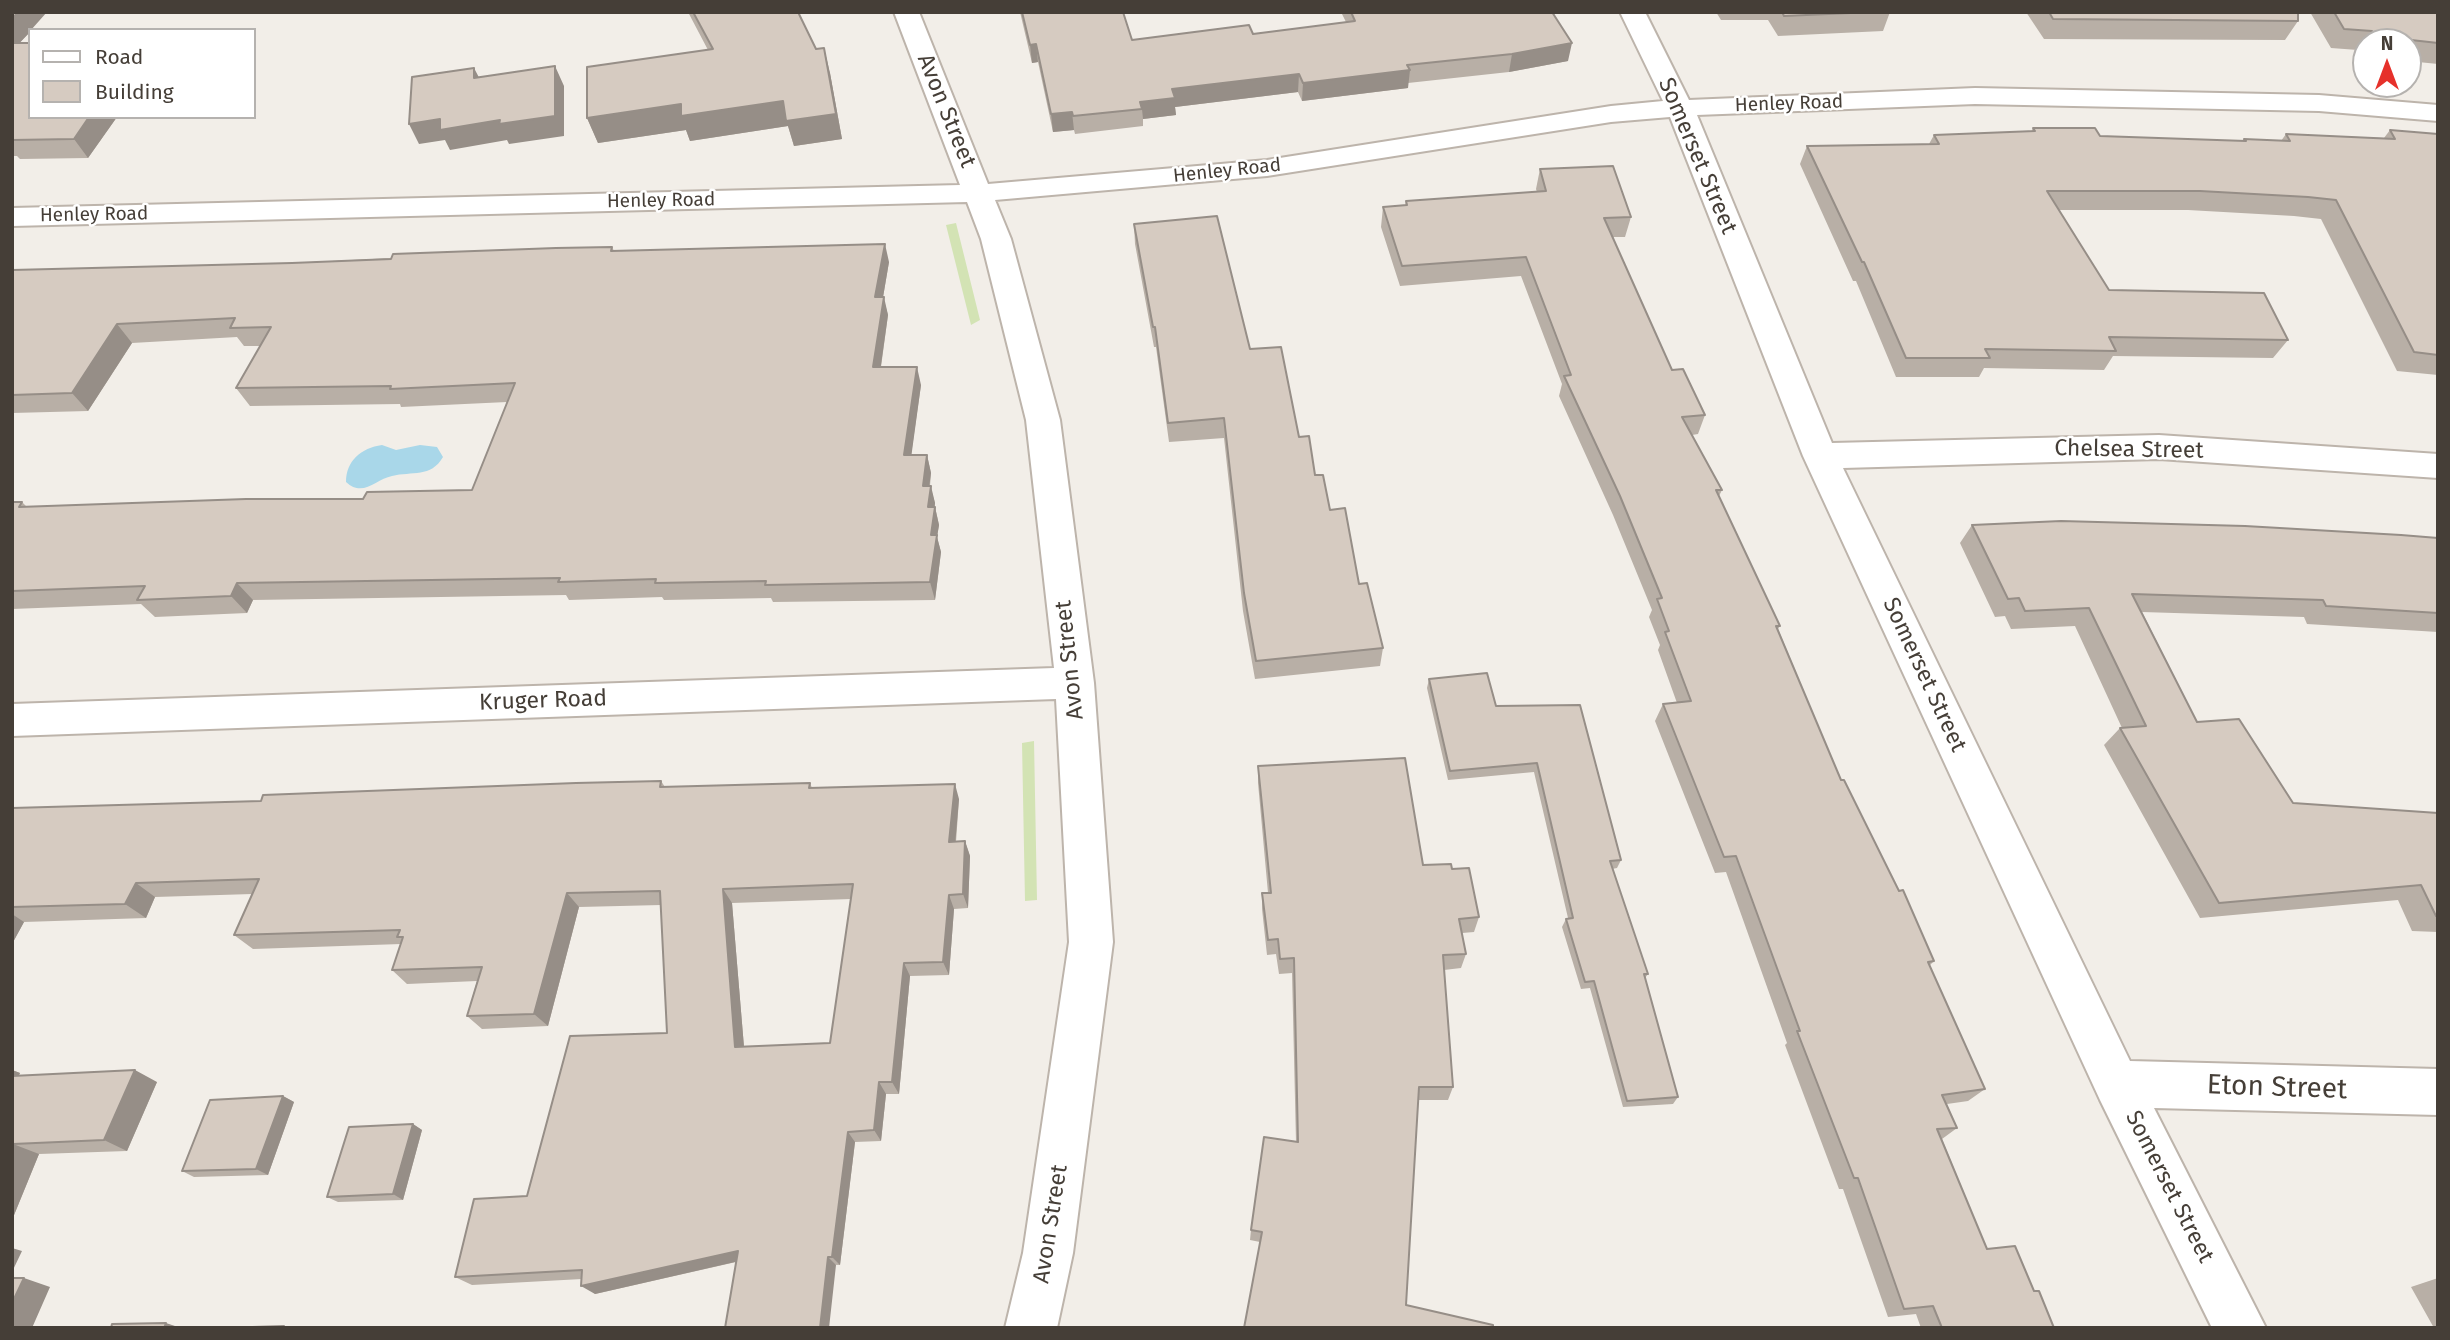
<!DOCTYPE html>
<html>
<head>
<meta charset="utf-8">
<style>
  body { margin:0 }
  #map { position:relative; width:2450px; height:1340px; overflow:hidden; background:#f2eee8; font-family:"Fira Sans",sans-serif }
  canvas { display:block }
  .frame { position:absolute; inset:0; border:14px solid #453e37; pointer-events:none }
  .legend { position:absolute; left:28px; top:28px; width:228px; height:91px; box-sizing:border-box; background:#fff; border:2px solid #b5b2af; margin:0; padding:9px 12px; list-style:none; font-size:21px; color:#453e37 }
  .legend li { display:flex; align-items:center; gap:14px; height:35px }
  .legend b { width:35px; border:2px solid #b5b2af }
  .north { position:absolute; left:2352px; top:28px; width:70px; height:70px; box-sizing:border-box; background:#fff; border:2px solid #b5b2af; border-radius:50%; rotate:0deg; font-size:19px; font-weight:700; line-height:28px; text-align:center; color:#453e37 }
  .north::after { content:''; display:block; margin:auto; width:24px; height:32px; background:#e6312b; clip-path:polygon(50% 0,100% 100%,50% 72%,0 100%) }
</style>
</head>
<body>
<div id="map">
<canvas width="2450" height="1340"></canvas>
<div class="frame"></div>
<ul class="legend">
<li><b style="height:9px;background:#fff"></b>Road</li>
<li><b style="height:19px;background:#d6cbc1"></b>Building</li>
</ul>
<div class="north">N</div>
</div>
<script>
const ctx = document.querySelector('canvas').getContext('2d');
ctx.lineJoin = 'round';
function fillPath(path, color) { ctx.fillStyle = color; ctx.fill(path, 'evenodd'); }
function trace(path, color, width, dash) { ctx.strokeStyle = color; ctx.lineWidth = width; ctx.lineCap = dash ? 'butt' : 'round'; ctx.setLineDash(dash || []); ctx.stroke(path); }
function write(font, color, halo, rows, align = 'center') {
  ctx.font = font + ' "Fira Sans",sans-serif'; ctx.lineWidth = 5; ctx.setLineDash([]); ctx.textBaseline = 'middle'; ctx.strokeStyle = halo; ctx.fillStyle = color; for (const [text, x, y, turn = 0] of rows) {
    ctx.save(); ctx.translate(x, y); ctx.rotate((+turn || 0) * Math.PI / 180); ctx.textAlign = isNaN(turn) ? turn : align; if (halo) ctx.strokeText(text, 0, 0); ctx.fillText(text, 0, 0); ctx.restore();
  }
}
const green = new Path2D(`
  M956,223L980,320L971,325L946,225Z
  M1034,741L1037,900L1025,901L1022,743Z`);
const water = new Path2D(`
  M382,445L396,450L420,445L437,447L443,457C431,478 412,471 392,476C376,479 363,498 346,482C346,461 361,448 382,445Z`);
const minor = new Path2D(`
  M894,12H919L988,184L1267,160L1611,106L1663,101L1620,12H1645L1689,100L1975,88L2319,95L2438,105V121L2319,111L1975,104L1697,115L1832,443L2159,435L2438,454V478L2159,459L1843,468L2130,1061L2438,1069V1115L2154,1108L2266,1328H2212L2100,1100L1803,456L1670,117L1611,122L1267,176L995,200L1011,239L1060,420L1094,683L1113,942L1073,1253L1057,1328H1005L1023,1253L1069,942L1056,699L12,736V704L1054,668L1026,420L981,239L967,202L12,226V208L960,185Z`);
const wall = new Path2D(`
  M12,12L30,30V32L19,43L30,117H117L88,158L20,159L17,156H12Z
  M688,12H798L816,49L830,73L842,139L794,146L788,126L690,141L686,130L598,143L587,118L708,50Z
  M1020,12H1123L1132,40L1253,34L1346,22L1341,12H1555L1554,16L1568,61L1509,72L1408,83V88L1302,101L1298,92L1175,107L1176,115L1143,119V126L1075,134L1074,130L1053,132L1038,62L1032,63Z
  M1716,12H1890L1883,31L1778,36L1768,20H1721Z
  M2026,12H2298V21L2285,40L2044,39Z
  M2310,12H2438V64L2408,61V42H2366V56H2361L2358,50L2331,48Z
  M2033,128L2100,136L2243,141L2244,139L2281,141L2286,134L2384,138L2390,130L2438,134V375L2397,371L2321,219L2294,216L2188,210H2059L2109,290L2288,340L2273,358L2113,356L2104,370L1984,368L1979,377H1896L1856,281H1853L1800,164L1807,146L1929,144L1934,135L2031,132Z
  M1540,169L1631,217L1625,237H1612L1672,370L1705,415L1698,434L1692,435L1722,490L1719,496L1780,626L1778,629L1841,780L1934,961L1929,966L1985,1089L1968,1101L1947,1104L1957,1128L1942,1139L1987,1249L2034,1291L2054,1328H1921L1916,1314L1888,1317L1843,1189H1839L1785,1045L1787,1043L1726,872L1715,873L1655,721L1663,704L1677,703L1658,650L1660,645L1649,617L1652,610L1613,515L1559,396L1562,384L1521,276L1400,286L1381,227L1383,207L1405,206L1406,201L1537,192L1536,189Z
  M1134,224L1250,349L1299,437L1359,584L1383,648L1380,666L1255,679L1243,611L1224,438L1169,442L1156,347H1154L1135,244Z
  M612,247L614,251L889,262L883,297L888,315L881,367L921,385L911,455H927L931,473L930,486L935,503V507L939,525L937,537L941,552L935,600L773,602L771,598L664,600L662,597L569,600L566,595L253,600L247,613L155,617L141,604L12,609V502H22L27,507L363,499L472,490L507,402L401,407L400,404L250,406L236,388L260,346H244L237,337L132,343L88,411L12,413V270L292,263Z
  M1972,525L2438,538V632L2307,624L2304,617L2142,612L2197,722L2293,803L2438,813V932L2412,931L2398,900L2200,918L2104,745L2120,728H2122L2075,626L2011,629L2005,616L1995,617L1960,543Z
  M1429,679L1496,706L1621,860L1617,868L1612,869L1648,974L1645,978L1678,1097L1673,1104L1623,1107L1590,988L1581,989L1562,927L1566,919L1568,918L1534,772L1448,780L1427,688Z
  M1258,766L1423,865L1452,869L1479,917L1474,932L1462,933L1466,954L1461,968L1444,970L1453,1087L1448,1100H1418L1244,1328L1260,1242L1250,1240L1251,1230L1296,1142L1292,973L1279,974L1276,954L1267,955L1262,909V893H1268L1258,783Z
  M661,781L665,787L810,783L812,788L959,799L956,842L965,841L970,856L968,908L954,909L949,975L910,976L899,1094H886L881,1141L855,1142L840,1265L736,1262L595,1294L582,1279L472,1285L455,1277L527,1196L667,1033L661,905L579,907L548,1026L482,1029L467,1016L477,981L407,984L392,970L401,944L253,949L234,935L252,894L155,897L146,918L24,922L12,944V808L261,801ZM851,899L830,1043L744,1047L732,903Z
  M12,1070L20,1073L19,1076L157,1082L127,1151L39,1154L12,1220Z
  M283,1096L294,1102L268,1175L194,1177L182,1171Z
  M413,1124L422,1130L403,1200L338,1202L327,1197Z
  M2438,1278V1328H2434L2411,1287Z`);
const shadedWall = new Path2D(`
  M17,12H47L31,30H30V32L12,51V17Z
  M1572,43L1568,61L1509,72L1512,54Z
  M1036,44L1038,62L1032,63L1030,45Z
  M824,48L830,73L842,139L794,146L788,126L690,141L686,130L598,143L587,118L681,104L783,101Z
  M555,66L564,86V136L509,144L507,140L450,150L445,140L419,144L409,124Z
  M474,68L484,87L474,78Z
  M1410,70L1408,88L1302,101L1303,83Z
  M1299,74L1298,92L1175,107L1176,115L1143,119L1142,109L1140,102L1172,89Z
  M1072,112L1074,130L1053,132L1051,114Z
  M89,117H117L88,158L74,139Z
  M885,244L889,262L880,315L875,297Z
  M884,297L888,315L878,386L873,367Z
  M117,324L132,343L88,411L72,393Z
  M917,367L921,385L909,473L904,455Z
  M927,455L931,473L927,503L923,486Z
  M931,486L935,503L932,525L928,507Z
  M935,507L939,525L937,537L941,552L935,600L930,582L931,535Z
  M237,583L253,600L247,613L231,596Z
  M955,784L959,799L954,857L949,842Z
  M965,841L970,856L968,908L963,894Z
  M136,883L155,897L146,918L125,904Z
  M723,889L732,903L745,1059L735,1047Z
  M567,893L579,907L548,1026L534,1014Z
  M949,895L954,909L949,975L943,962Z
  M12,914L24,922L12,944Z
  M904,963L910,976L899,1094L892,1082Z
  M12,1070L20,1073L12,1088Z
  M135,1070L157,1082L127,1151L104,1140Z
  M879,1082L886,1094L881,1141L874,1130Z
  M283,1096L294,1102L268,1175L256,1169Z
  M413,1124L422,1130L403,1200L393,1194Z
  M848,1132L855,1142L840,1265L832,1257Z
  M13,1144L39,1154L12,1220V1146Z
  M12,1248L22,1251L12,1272Z
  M738,1251L748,1259L595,1294L581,1286Z
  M828,1257L836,1265L829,1328H820Z
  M24,1278L50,1287L32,1328H12V1303Z
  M166,1323L181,1328H164Z`);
const building = new Path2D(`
  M693,12H798L816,49L824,48L836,114L786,121L783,101L681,116V104L587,118V67L713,49Z
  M1022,12H1123L1132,40L1249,25L1253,34L1355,21L1351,12H1552L1572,43L1512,54L1407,65L1410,70L1303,83L1299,74L1172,89L1175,98L1140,102L1142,109L1073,116L1072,112L1051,114L1036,44L1030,45Z
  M1782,12H1873L1784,16Z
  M2049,12H2298V21L2053,19Z
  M2334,12H2438V43L2375,36L2372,31L2344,29Z
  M12,43H30V117H89L74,139L12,140Z
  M555,66V116L499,124L500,120L440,130V119L409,124L412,77L474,68V78Z
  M2033,128H2095L2100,136L2246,141L2244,139L2290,141L2286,134L2395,139L2390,130L2438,134V355L2414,352L2336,200L2308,197L2200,191H2047L2109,290L2264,293L2288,340L2109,337L2116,351L1985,349L1990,358H1906L1864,262H1862L1807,146L1939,144L1934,135L2035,131Z
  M1613,166L1631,217L1604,218L1672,370L1683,369L1705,415L1682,417L1722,490H1716L1780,626H1776L1841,780H1844L1899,891L1903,890L1934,961L1928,962L1985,1089L1942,1095L1957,1128L1937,1129L1987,1249L2015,1246L2034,1291H2039L2054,1328H1942L1933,1306L1904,1309L1858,1178H1854L1797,1031H1800L1736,856L1724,857L1663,704L1691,701L1665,632L1669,631L1657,599L1662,598L1620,496L1564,376L1571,375L1526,257L1402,266L1383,207L1407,205L1406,201L1546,191L1540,169Z
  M1217,216L1250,349L1281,347L1299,437L1309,436L1315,475H1323L1330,510L1345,508L1359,584L1367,583L1383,648L1256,661L1244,593L1224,418L1168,423L1155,327H1153L1134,224Z
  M885,244L875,297H884L873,367H917L904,455H927L923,486H931L928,507H935L931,535H937L930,582L765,585L766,581L655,583L656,579L558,582L560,578L237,583L231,596L137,600L145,586L12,591V502H22L19,507L246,499H363L367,492L472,490L515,383L390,389L391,386L236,388L271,327L230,328L235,318L117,324L72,393L12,395V270L292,263L391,259L393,254L556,248L612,247L611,251Z
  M2061,521L2245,526L2401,535L2438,538V613L2326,606L2323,600L2132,594L2197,722L2239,719L2293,803L2438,813V916H2436L2421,885L2219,903L2120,728L2146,726L2089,608L2025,611L2019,598L2008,599L1972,525Z
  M1487,673L1496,706L1580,705L1621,860L1610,861L1648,974H1644L1678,1097L1627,1101L1594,981L1585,982L1566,919L1573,918L1537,763L1450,771L1429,679Z
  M1405,758L1423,865L1451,864L1452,869L1469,868L1479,917L1459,919L1466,954L1443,955L1453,1087H1419L1406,1305L1493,1325V1328H1244L1262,1232L1251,1230L1264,1137L1298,1142L1294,958L1280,959L1278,939L1268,940L1262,893H1271L1258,766Z
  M661,781L660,787L810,783L809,788L955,784L949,842L965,841L963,894L949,895L943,962L904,963L892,1082H879L874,1130L848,1132L832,1257H828L820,1328H725L738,1251L581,1286L582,1270L455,1277L474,1199L527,1196L570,1036L667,1033L660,891L567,893L534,1014L467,1016L482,967L392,970L403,937H397L400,930L234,935L259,879L136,883L125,904L12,907V808L261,801L263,795L576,783ZM853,884L830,1043L735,1047L723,889Z
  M135,1070L104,1140L13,1144L12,1146V1076Z
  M283,1096L256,1169L182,1171L210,1100Z
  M413,1124L393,1194L327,1197L349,1127Z
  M12,1278H24L12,1303Z
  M166,1323L164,1328H111L112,1324Z
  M284,1326L283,1328H221Z`);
const farStreetnames = [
  ["Henley Road",1789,104,-2],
  ["Henley Road",1227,171,-6],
  ["Henley Road",661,201,-1],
  ["Henley Road",94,215,-1]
];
const streetNames = [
  ["Avon Street",946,111,68],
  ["Somerset Street",1697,156,67],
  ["Chelsea Street",2129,450,1],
  ["Avon Street",1070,660,-96],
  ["Somerset Street",1924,675,65],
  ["Kruger Road",543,701,-2],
  ["Somerset Street",2169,1187,63],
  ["Avon Street",1051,1224,-81]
];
const nearStreetnames = [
  ["Eton Street",2277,1088,2]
];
fillPath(green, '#d3e3b4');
fillPath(water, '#a9d7e9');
trace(minor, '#bdb4ab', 4);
fillPath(minor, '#fff');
fillPath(wall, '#b8afa6');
fillPath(shadedWall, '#968e87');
fillPath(building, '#d6cbc1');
trace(building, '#968e87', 2);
write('19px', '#453e37', '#fff', farStreetnames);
write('23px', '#453e37', '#fff', streetNames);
write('28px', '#453e37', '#fff', nearStreetnames);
</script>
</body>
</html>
